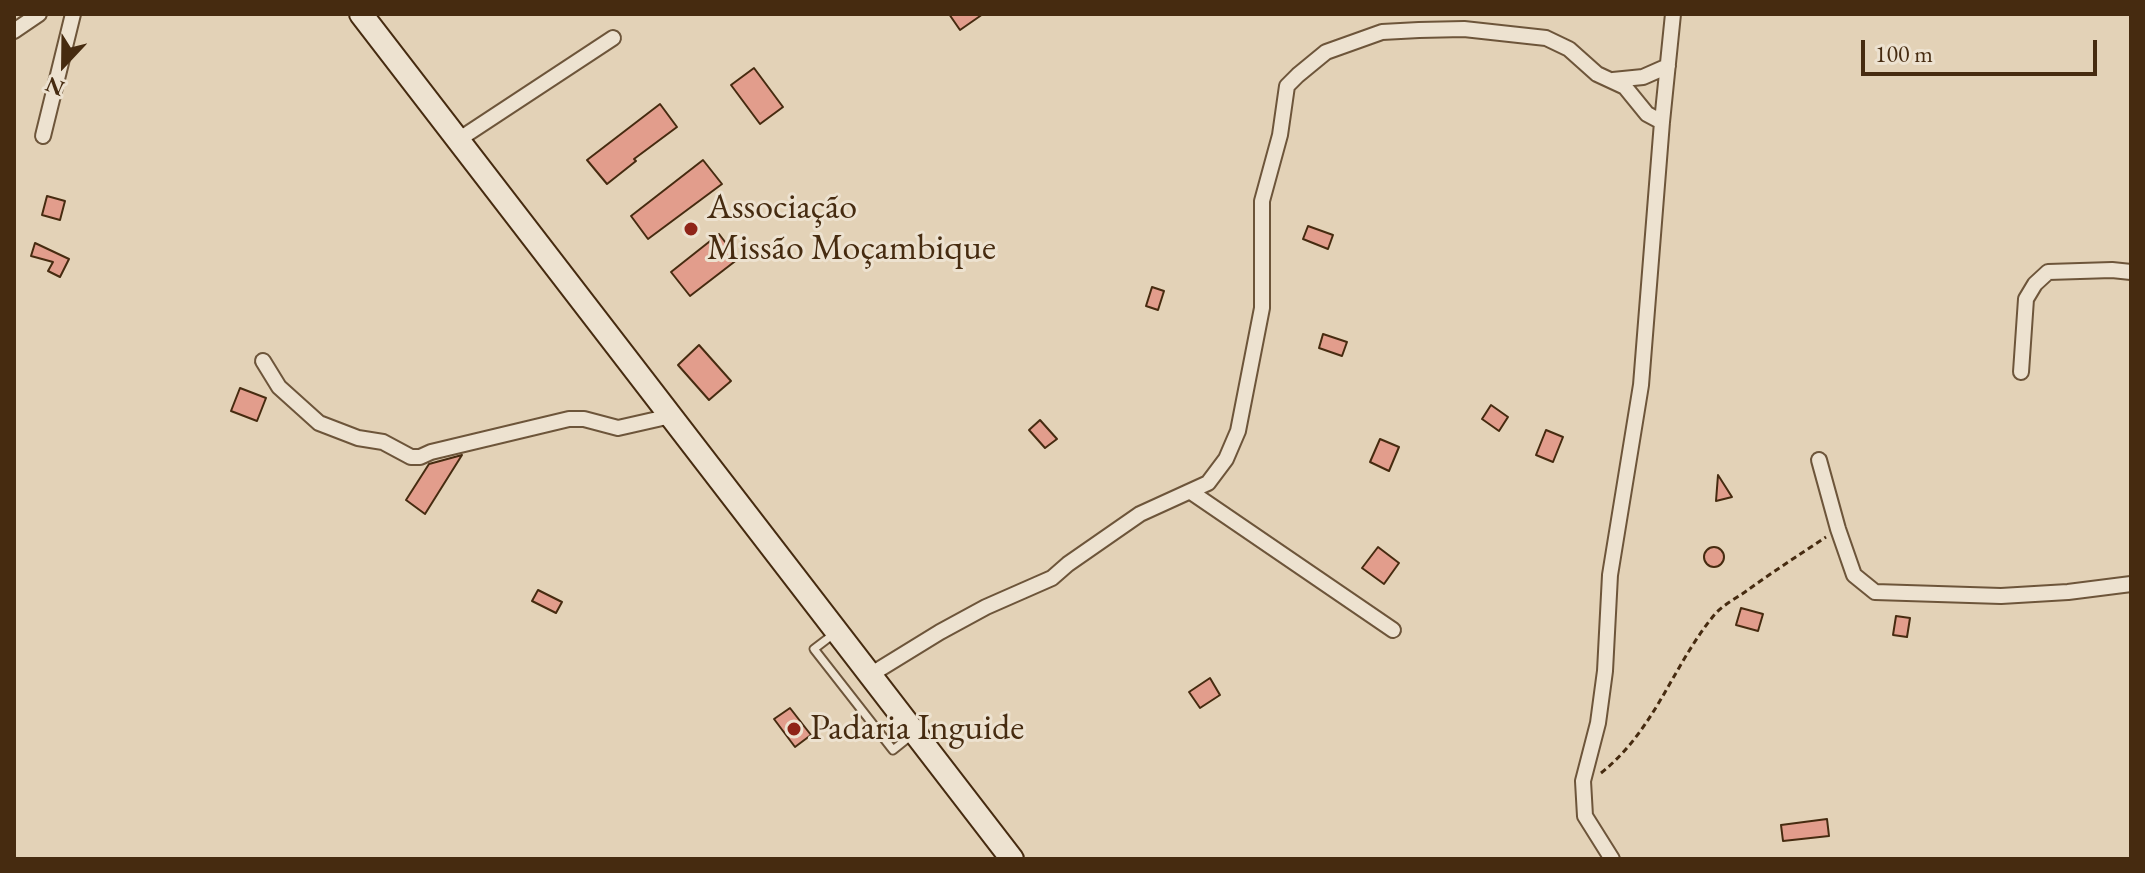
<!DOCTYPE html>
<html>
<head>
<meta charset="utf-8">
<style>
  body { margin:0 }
  #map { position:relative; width:2145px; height:873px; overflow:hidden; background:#e3d2b7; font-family:"EB Garamond",serif }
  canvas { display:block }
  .frame { position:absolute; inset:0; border:16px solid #462b10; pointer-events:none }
  .north { position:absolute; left:24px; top:24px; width:80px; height:80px; -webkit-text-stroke:6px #ede2d0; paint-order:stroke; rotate:202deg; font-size:22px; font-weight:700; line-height:32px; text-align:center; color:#462b10 }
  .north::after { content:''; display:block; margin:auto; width:28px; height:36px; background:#462b10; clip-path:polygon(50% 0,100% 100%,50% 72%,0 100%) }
  .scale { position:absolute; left:1861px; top:40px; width:236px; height:36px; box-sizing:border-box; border:4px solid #462b10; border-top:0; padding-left:10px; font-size:24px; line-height:28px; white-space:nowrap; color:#462b10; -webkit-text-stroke:6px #ede2d0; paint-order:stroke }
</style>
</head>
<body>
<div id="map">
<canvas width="2145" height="873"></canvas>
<div class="frame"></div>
<div class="north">N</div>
<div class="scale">100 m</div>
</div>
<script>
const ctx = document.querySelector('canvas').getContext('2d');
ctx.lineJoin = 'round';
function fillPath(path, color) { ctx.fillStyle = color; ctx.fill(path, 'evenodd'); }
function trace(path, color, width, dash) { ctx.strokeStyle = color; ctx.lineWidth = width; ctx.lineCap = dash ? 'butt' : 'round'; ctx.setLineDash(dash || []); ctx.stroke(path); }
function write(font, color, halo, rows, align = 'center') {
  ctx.font = font + ' "EB Garamond",serif'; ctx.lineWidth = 6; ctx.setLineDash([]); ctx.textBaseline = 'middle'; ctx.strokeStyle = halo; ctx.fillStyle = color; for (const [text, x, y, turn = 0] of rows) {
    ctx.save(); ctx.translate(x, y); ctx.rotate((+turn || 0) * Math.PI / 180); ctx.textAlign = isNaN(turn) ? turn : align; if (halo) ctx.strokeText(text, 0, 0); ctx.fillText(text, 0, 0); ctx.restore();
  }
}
const building = new Path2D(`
  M949,14H983L960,30Z
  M754,68L783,107L760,124L731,85Z
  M660,104L677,127L634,159L636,161L607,184L587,160Z
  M703,160L722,184L648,239L631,216Z
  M47,196L65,201L60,220L42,215Z
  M1308,226L1333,235L1328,249L1303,239Z
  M719,234L738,259L690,296L671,272Z
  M35,243L69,259L60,277L48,271L53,262L31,256Z
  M1152,287L1164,291L1158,310L1146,306Z
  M1323,334L1347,342L1342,356L1319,348Z
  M699,345L731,381L709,400L678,365Z
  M240,388L266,398L257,421L231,411Z
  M1491,405L1508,417L1499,431L1482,419Z
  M1040,420L1057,439L1045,448L1029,430Z
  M1546,430L1563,437L1553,462L1536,455Z
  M1380,439L1399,447L1389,471L1370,462Z
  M462,455L425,514L406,500L429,464Z
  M1718,475L1732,497L1716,501Z
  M1378,547L1399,563L1384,584L1362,568Z
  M1704 557a10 10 0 1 1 20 0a10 10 0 1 1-20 0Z
  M538,590L562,602L556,613L532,601Z
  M1741,608L1763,614L1758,631L1736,625Z
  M1896,616L1910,618L1907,637L1893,635Z
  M1210,678L1220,695L1200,708L1189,692Z
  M790,708L811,735L795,747L774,719Z
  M1827,819L1829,836L1783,841L1781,825Z`);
const path = new Path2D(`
  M1601,773C1656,729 1672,666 1715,614C1723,605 1735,599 1745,592C1771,573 1799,555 1826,537`);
const lane = new Path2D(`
  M835,633L814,649L893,750L913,734`);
const street = new Path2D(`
  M14,31L39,14
  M1613,80L1643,77L1668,66
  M43,136L73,14
  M458,140L613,38
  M263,361L279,387L319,423L358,438L383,442L411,457H420L431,452L569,419H584L618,428L671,416
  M2021,372L2026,299L2035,284L2048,272L2112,270L2131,272
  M1819,460L1838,529L1854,575L1875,592L2001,596L2068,592L2131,584
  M1191,492L1393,630
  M870,675L940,632L986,607L1052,578L1068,564L1140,514L1208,483L1226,459L1238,431L1262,308V201L1280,135L1287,86L1298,75L1326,52L1382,32L1419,30L1464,29L1546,38L1569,49L1597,74L1625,87L1647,114L1662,122
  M1612,859L1585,816L1583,781L1598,723L1605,671L1610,575L1641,385L1662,122L1673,14`);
const secondary = new Path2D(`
  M361,14L1012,859`);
const markers = [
  [691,229,8,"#8f2418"],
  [794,729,8,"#8f2418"]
];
const poiNames = [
  ["Associação",707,208],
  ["Missão Moçambique",707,249],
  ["Padaria Inguide",810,729]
];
fillPath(building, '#e29d8c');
trace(building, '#462b10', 2);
trace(lane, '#6d553a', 11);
trace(street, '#6d553a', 18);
trace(secondary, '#462b10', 26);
trace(path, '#462b10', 3, [6, 4]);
trace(lane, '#ede2d0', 7);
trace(street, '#ede2d0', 14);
trace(secondary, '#ede2d0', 22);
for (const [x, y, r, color] of markers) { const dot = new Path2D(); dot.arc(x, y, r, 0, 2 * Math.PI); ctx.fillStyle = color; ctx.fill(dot); trace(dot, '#ede2d0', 3); }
write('36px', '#462b10', '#ede2d0', poiNames, 'left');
</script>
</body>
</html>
